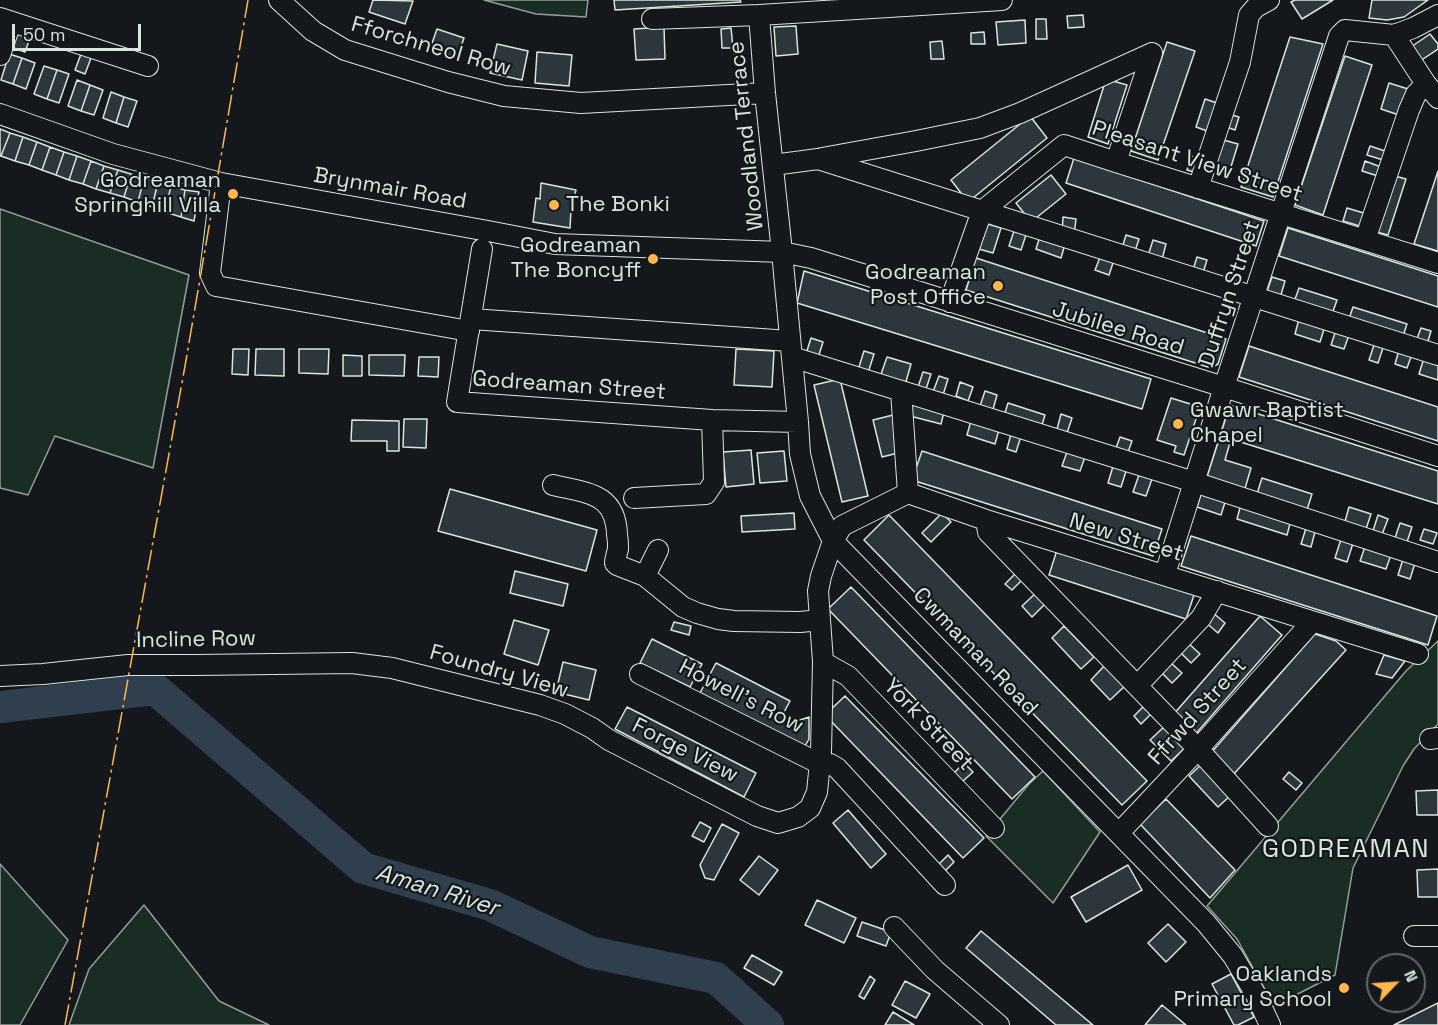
<!DOCTYPE html>
<html>
<head>
<meta charset="utf-8">
<style>
  body { margin:0 }
  #map { position:relative; width:1438px; height:1025px; overflow:hidden; background:#14181c; font-family:"Space Grotesk",sans-serif }
  canvas { display:block }
  .north { position:absolute; left:1366px; top:953px; width:60px; height:60px; box-sizing:border-box; background:#14181c; border:2px solid #626a69; border-radius:50%; rotate:65deg; font-size:16px; font-weight:700; line-height:24px; text-align:center; color:#d8e6dc }
  .north::after { content:''; display:block; margin:auto; width:21px; height:27px; background:#ffb74d; clip-path:polygon(50% 0,100% 100%,50% 72%,0 100%) }
  .scale { position:absolute; left:12px; top:24px; width:129px; height:27px; box-sizing:border-box; border:3px solid #d8e6dc; border-top:0; padding-left:8px; font-size:18px; line-height:21px; white-space:nowrap; color:#d8e6dc; -webkit-text-stroke:4px #14181c; paint-order:stroke }
</style>
</head>
<body>
<div id="map">
<canvas width="1438" height="1025"></canvas>
<div class="north">N</div>
<div class="scale">50 m</div>
</div>
<script>
const ctx = document.querySelector('canvas').getContext('2d');
ctx.lineJoin = 'round';
function fillPath(path, color) { ctx.fillStyle = color; ctx.fill(path, 'evenodd'); }
function trace(path, color, width, dash) { ctx.strokeStyle = color; ctx.lineWidth = width; ctx.lineCap = dash ? 'butt' : 'round'; ctx.setLineDash(dash || []); ctx.stroke(path); }
function write(font, color, halo, rows, align = 'center') {
  ctx.font = font + ' "Space Grotesk",sans-serif'; ctx.lineWidth = 4.5; ctx.setLineDash([]); ctx.textBaseline = 'middle'; ctx.strokeStyle = halo; ctx.fillStyle = color; for (const [text, x, y, turn = 0] of rows) {
    ctx.save(); ctx.translate(x, y); ctx.rotate((+turn || 0) * Math.PI / 180); ctx.textAlign = isNaN(turn) ? turn : align; if (halo) ctx.strokeText(text, 0, 0); ctx.fillText(text, 0, 0); ctx.restore();
  }
}
const green = new Path2D(`
  M484,0H588L586,17L536,14Z
  M0,209L189,275L153,468L55,436L28,495L0,488Z
  M1438,641V724L1414,749L1403,766L1353,868L1335,975L1274,1006L1237,939L1207,906L1406,671Z
  M1043,771L1100,832L1053,903L986,836L1029,784Z
  M0,864L68,940L20,1025H0Z
  M144,905L219,1001L269,1025H69L89,969Z`);
const river = new Path2D(`
  M0,707L155,689L363,868L490,905L590,952L716,978L768,1025`);
const building = new Path2D(`
  M373,0L413,1L405,24L369,12Z
  M614,0H740L741,2L615,10Z
  M1295,0H1333L1302,19L1291,2Z
  M1372,0H1428L1404,17L1387,20L1369,18Z
  M1083,15L1084,27L1068,28L1067,16Z
  M1036,19H1046L1047,39H1036Z
  M1025,20L1026,43L998,45L996,22Z
  M796,26L798,54L776,56L774,27Z
  M664,27L665,59L636,60L634,29Z
  M731,28L733,48H722L721,29Z
  M437,29L464,38L457,58L430,49Z
  M13,32L30,38L25,52L8,46Z
  M984,32L985,44H971V33Z
  M1430,34L1438,44V49L1417,63L1408,49Z
  M1290,37L1323,44L1273,197L1241,187Z
  M942,41L944,59H931L930,42Z
  M1167,42L1195,51L1158,160L1131,151Z
  M497,44L528,51L522,80L490,73Z
  M537,52L572,55L569,86L535,83Z
  M9,54L22,58L13,84L1,80Z
  M81,54L91,58L85,74L75,70Z
  M1345,56L1372,65L1323,215L1295,205Z
  M22,58L35,63L26,89L13,84Z
  M44,66L57,70L47,99L34,94Z
  M57,70L69,74L59,103L47,99Z
  M1106,79L1127,85L1108,144L1088,137Z
  M77,80L90,85L81,111L68,106Z
  M1389,83L1408,89L1399,115L1381,109Z
  M90,85L103,90L94,115L81,111Z
  M111,92L124,97L116,123L103,118Z
  M124,97L137,101L128,127L116,123Z
  M1205,99L1220,104L1210,132L1196,127Z
  M1228,114L1239,117L1235,130L1224,126Z
  M1030,116L1047,138L968,202L951,180Z
  M0,129L10,133L1,156H0Z
  M10,133L23,137L15,161L1,156Z
  M23,137L37,142L29,165L15,161Z
  M1220,139L1238,144L1230,170L1212,164Z
  M37,142L50,147L42,170L29,165Z
  M1370,146L1385,151L1383,160L1367,155Z
  M50,147L64,152L56,175L42,170Z
  M64,152L77,156L69,180L56,175Z
  M77,156L91,161L83,184L69,180Z
  M1191,156L1202,160L1198,173L1187,170Z
  M1074,158L1264,221L1256,246L1066,183Z
  M91,161L104,166L96,189L83,184Z
  M1365,161L1381,167L1378,176L1362,171Z
  M104,166L118,170L110,193L96,189Z
  M118,170L131,174L124,197L110,193Z
  M1438,171V251L1414,244Z
  M131,174L144,178L138,202L124,197Z
  M1051,175L1066,194L1031,222L1016,203Z
  M1391,175L1406,179L1388,235L1373,231Z
  M144,178L158,182L152,207L138,202Z
  M158,182L171,186L165,212L152,207Z
  M541,183L576,190L571,210L570,228L533,222L536,198L540,199Z
  M171,186L185,190L181,217L165,212Z
  M185,190L199,192L194,221L181,217Z
  M1347,208L1367,214L1363,227L1343,221Z
  M1063,217L1076,219L1074,235L1062,234Z
  M988,224L1001,228L993,253L979,249Z
  M1015,228L1027,232L1021,250L1009,246Z
  M1288,228L1438,276V307L1279,256Z
  M1126,235L1139,239L1135,251L1122,248Z
  M1040,236L1065,244L1061,258L1036,249Z
  M1153,240L1166,244L1161,263L1147,259Z
  M1101,255L1114,260L1109,275L1095,270Z
  M1197,257L1207,260L1202,276L1192,273Z
  M976,258L1226,339L1218,364L1211,368L966,290Z
  M804,271L1151,379L1142,409L797,303Z
  M1272,277L1285,281L1280,298L1266,294Z
  M1299,288L1337,300L1331,317L1293,305Z
  M1353,307L1407,324L1402,339L1348,322Z
  M1299,319L1325,326L1320,342L1295,334Z
  M1421,328L1431,331L1426,348L1415,344Z
  M1336,330L1349,335L1344,349L1331,345Z
  M811,338L823,342L818,358L806,354Z
  M1374,345L1383,348L1378,363L1369,360Z
  M1249,346L1438,407V441L1239,377Z
  M233,349H249L248,375L232,374Z
  M256,349H284V376L255,375Z
  M299,349H329L328,374L299,373Z
  M736,349L774,351L772,387L734,385Z
  M1399,350L1412,354L1407,368L1395,364Z
  M864,351L874,354L868,373L858,370Z
  M343,355L362,356V376H343Z
  M369,355H405L404,376L369,375Z
  M419,357H439L438,377L418,376Z
  M887,357L911,364L905,385L880,377Z
  M1424,358L1438,362V380L1419,374Z
  M923,372L931,374L925,392L917,390Z
  M939,376L948,379L943,395L933,392Z
  M840,379L868,496L842,502L814,385Z
  M960,382L973,387L968,401L956,396Z
  M985,391L997,395L992,413L979,409Z
  M906,397L945,408L941,424L906,415Z
  M1171,398L1200,407L1184,455L1174,452L1176,446L1157,440Z
  M1008,403L1045,415L1041,428L1004,416Z
  M1230,405L1438,471V504L1231,439L1225,460L1251,468L1244,492L1206,480Z
  M1061,414L1072,418L1066,436L1056,433Z
  M893,415L902,452L882,457L873,420Z
  M972,417L1000,426L995,444L967,435Z
  M404,419H427L426,448L403,447Z
  M352,420L399,421V451H387V441H351Z
  M1012,430L1022,433L1016,452L1007,449Z
  M1120,437L1132,441L1127,455L1115,451Z
  M1068,449L1086,454L1080,471L1062,466Z
  M751,450L754,484L726,487L723,452Z
  M784,451L787,481L760,483L757,453Z
  M922,451L1162,529L1153,556L912,480Z
  M1114,463L1127,468L1121,487L1108,483Z
  M1140,472L1153,476L1146,496L1133,492Z
  M1262,478L1312,494L1306,513L1256,497Z
  M450,489L597,530L586,571L438,531Z
  M1202,491L1226,499L1221,515L1197,507Z
  M1241,504L1291,520L1287,535L1237,519Z
  M1349,507L1371,514L1365,532L1344,525Z
  M794,513L795,529L742,532L741,516Z
  M942,513L951,522L931,542L922,533Z
  M889,515L1147,781L1122,805L864,540Z
  M1378,515L1388,519L1381,537L1372,534Z
  M1400,523L1412,527L1407,542L1395,538Z
  M1307,525L1316,528L1311,547L1301,544Z
  M1424,529L1437,533L1433,544L1420,540Z
  M1191,536L1437,616L1428,645L1181,566Z
  M1342,536L1354,540L1347,562L1335,558Z
  M1366,544L1392,552L1386,569L1360,561Z
  M1057,550L1194,595L1186,619L1049,575Z
  M1404,556L1416,560L1410,579L1398,575Z
  M515,571L568,584L563,606L510,593Z
  M1017,572L1024,578L1012,590L1005,584Z
  M851,587L1035,777L1012,799L828,609Z
  M1037,592L1047,602L1032,617L1022,606Z
  M1212,612L1225,623L1218,633L1204,621Z
  M1260,616L1282,635L1193,737L1172,716Z
  M514,620L549,630L538,665L504,654Z
  M674,622L691,626L689,635L671,630Z
  M1064,626L1094,657L1081,669L1052,638Z
  M1315,634L1336,641L1346,650L1232,776L1210,754Z
  M652,639L702,664L690,687L640,663Z
  M1188,643L1200,654L1191,663L1180,652Z
  M1384,655L1405,661L1392,678L1376,674Z
  M563,662L596,670L589,700L556,692Z
  M1170,662L1182,673L1172,683L1161,672Z
  M716,663L790,701L783,714L797,721L809,717V739L805,746L700,693Z
  M1106,664L1126,685L1110,700L1091,680Z
  M845,696L984,838L963,858L825,715Z
  M627,707L756,773L744,797L615,729Z
  M1143,707L1151,714L1141,724L1134,716Z
  M1166,725L1186,747L1171,761L1150,740Z
  M964,763L973,772L962,782L954,773Z
  M1202,764L1231,795L1218,807L1189,776Z
  M1289,772L1302,783L1296,790L1283,779Z
  M1438,790V815H1417L1416,791Z
  M1166,799L1235,870L1210,898L1140,824Z
  M848,810L886,854L871,868L833,823Z
  M700,822L711,828L704,842L692,836Z
  M722,824L739,833L714,880L705,878L700,865Z
  M948,855L954,862L943,873L936,867Z
  M759,856L778,870L759,895L740,880Z
  M1128,865L1142,890L1086,922L1071,897Z
  M1438,869V897H1418L1417,870Z
  M817,900L856,918L844,943L805,925Z
  M862,922L891,932L886,946L857,936Z
  M1168,924L1186,942L1166,962L1148,943Z
  M981,931L1093,1025H1056L966,948Z
  M752,955L782,972L774,985L744,968Z
  M1231,974L1254,1017L1238,1025H1234L1212,984Z
  M870,976L875,980L864,999L859,996Z
  M905,981L930,994L916,1018L892,1005Z
  M1438,1003V1025H1394Z
  M1162,1005L1186,1025H1145Z
  M893,1012L914,1025H885Z`);
const minor = new Path2D(`
  M279,0L313,31L345,50L448,82L504,96L581,103L765,93
  M759,15L765,93L782,252L798,422L800,454L810,496L833,541L1206,923L1233,956L1256,995L1270,1025
  M0,18L148,66
  M652,19L759,15L1002,0
  M1394,35L1426,84L1438,98
  M0,55L11,22
  M0,114L113,154L221,183L488,231L555,244L782,252L811,258L1224,387L1438,456
  M822,158L916,141L980,128L1020,113L1152,53
  M1116,162L1152,53
  M773,165L818,159L1438,355
  M221,183L210,273L216,286L469,331
  M1198,188L1240,62L1249,15L1256,7L1269,0
  M1365,240L1409,110L1416,94L1426,84
  M482,249L457,402L712,420L798,422
  M950,302L982,211L1064,145L1116,162L1438,263
  M471,319L790,341
  M792,357L1194,482L1438,562
  M901,391L908,493
  M553,485C587,493 616,493 617,535C618,539 618,544 618,549C617,554 615,558 615,563L617,565L645,576L683,607L697,613L718,619L734,621L800,622L820,620
  M634,498L706,494L714,482L712,420
  M986,520L988,532L1198,749L1268,826
  M1165,574L1224,387L1339,36L1345,30L1394,35L1413,28L1438,15
  M645,576L658,550
  M823,662L848,676L994,828
  M640,674L820,764H830L837,768L945,885
  M0,676L43,674L128,665H196L352,663L392,668L540,705L565,714L592,728L609,740L757,816L778,823L798,817L810,808L817,792L821,752L823,662L818,591L821,576L833,541L842,526L908,493L986,520L1418,654
  M1137,686L1201,618L1217,591
  M1430,739L1438,738
  M1119,833L1198,749L1312,622
  M894,927L935,970L999,1025
  M1414,936H1438`);
const power = new Path2D(`
  M65,1025L185,366L248,0`);
const markers = [
  [233,194,6,"#ffb74d"],
  [554,205,6,"#ffb74d"],
  [653,259,6,"#ffb74d"],
  [998,286,6,"#ffb74d"],
  [1178,424,6,"#ffb74d"],
  [1344,988,6,"#ffb74d"]
];
const streetNames = [
  ["Fforchneol Row",431,47,16],
  ["Woodland Terrace",747,136,-96],
  ["Pleasant View Street",1197,162,18],
  ["Brynmair Road",390,189,10],
  ["Duffryn Street",1230,294,-72],
  ["Jubilee Road",1118,329,17],
  ["Godreaman Street",569,386,4],
  ["New Street",1126,538,17],
  ["Incline Row",196,640,-1],
  ["Cwmaman Road",975,652,46],
  ["Foundry View",499,672,16],
  ["Howell's Row",741,697,27],
  ["Ffrwd Street",1198,712,-48],
  ["York Street",928,725,46],
  ["Forge View",685,751,27]
];
const poiNames = [
  ["Godreaman",221,181],
  ["Springhill Villa",221,206],
  ["The Bonki",566,205,"left"],
  ["Godreaman",641,246],
  ["The Boncyff",641,271],
  ["Godreaman",986,273],
  ["Post Office",986,298],
  ["Gwawr Baptist",1190,411,"left"],
  ["Chapel",1190,436,"left"],
  ["Oaklands",1332,975],
  ["Primary School",1332,1000]
];
const waterNames = [
  ["Aman River",437,891,17]
];
const quarterNames = [
  ["GODREAMAN",1346,850]
];
fillPath(green, '#1a2d24');
trace(green, '#939e99', 1.5);
trace(river, '#2f3f4d', 32);
fillPath(building, '#2c363c');
trace(building, '#d8e6dc', 1.5);
trace(minor, '#d8e6dc', 22);
trace(minor, '#14181c', 20);
trace(power, '#ffb74d', 1.5, [21, 4.5, 3, 4.5]);
for (const [x, y, r, color] of markers) { const dot = new Path2D(); dot.arc(x, y, r, 0, 2 * Math.PI); ctx.fillStyle = color; ctx.fill(dot); trace(dot, '#14181c', 2); }
write('22px', '#d8e6dc', '#14181c', streetNames);
write('22px', '#d8e6dc', '#14181c', poiNames, 'right');
write('italic 24px', '#d8e6dc', '#14181c', waterNames);
ctx.letterSpacing = '1.5px';
write('26px', '#d8e6dc', '#14181c', quarterNames);
ctx.letterSpacing = '0px';
</script>
</body>
</html>
